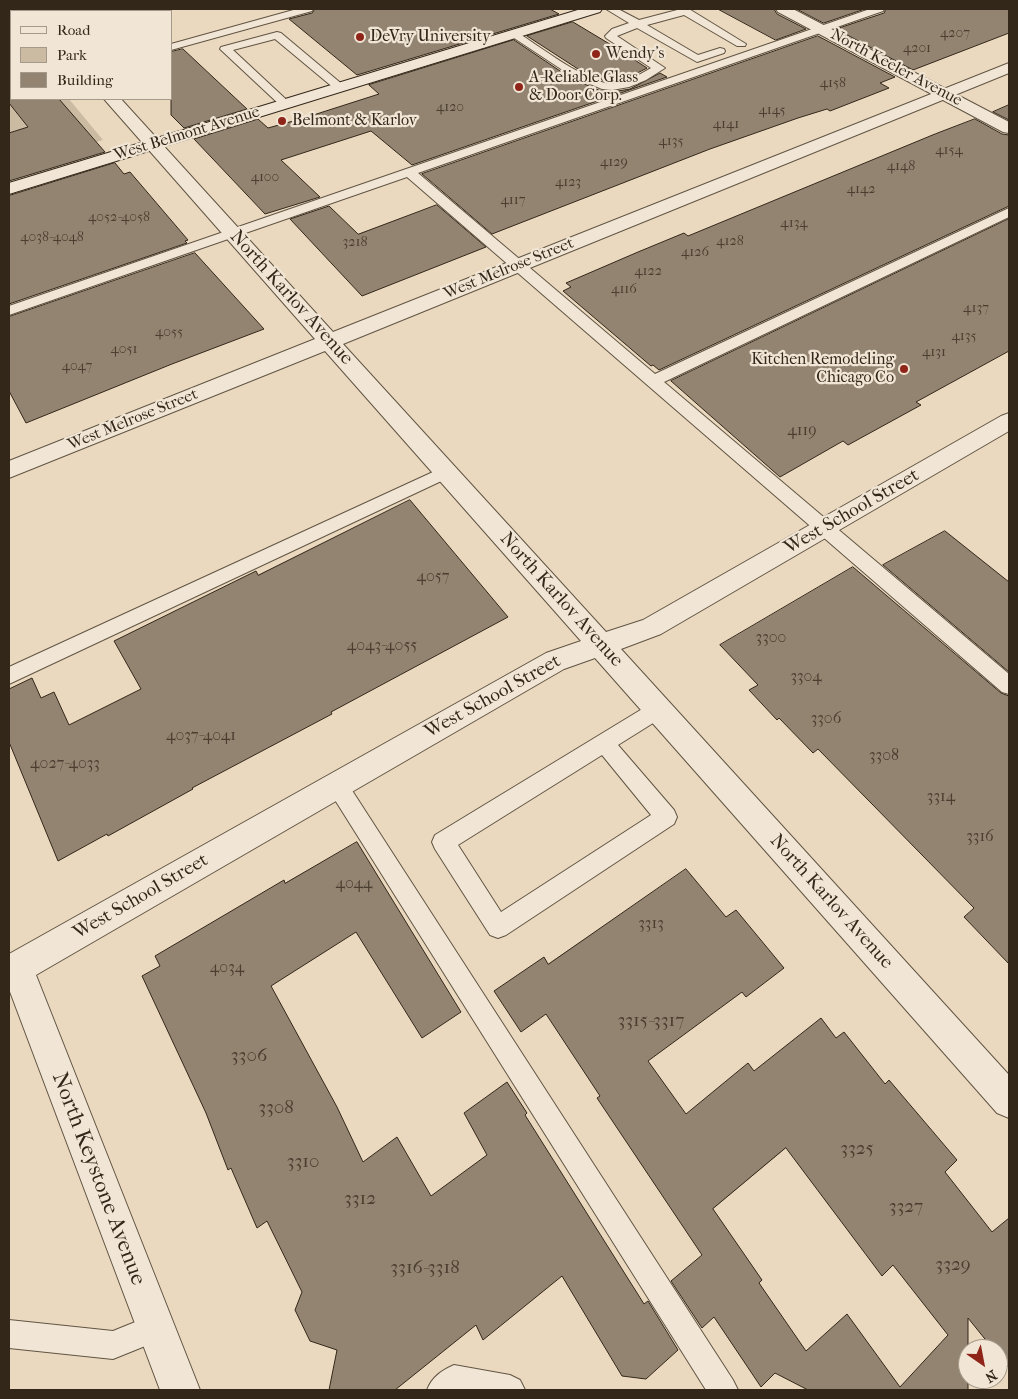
<!DOCTYPE html>
<html>
<head>
<meta charset="utf-8">
<style>
  body { margin:0 }
  #map { position:relative; width:1018px; height:1399px; overflow:hidden; background:#ead9bf; font-family:"IM FELL French Canon",serif }
  canvas { display:block }
  .frame { position:absolute; inset:0; border:10px solid #33271a; pointer-events:none }
  .legend { position:absolute; left:10px; top:10px; width:162px; height:90px; box-sizing:border-box; background:#f1e6d5; border:1px solid #a59a8a; margin:0; padding:6px 9px; list-style:none; font-size:15px; color:#33271a }
  .legend li { display:flex; align-items:center; gap:10px; height:25px }
  .legend b { width:25px; border:1px solid #a59a8a }
  .north { position:absolute; left:958px; top:1339px; width:50px; height:50px; box-sizing:border-box; background:#f1e6d5; border:1px solid #a59a8a; border-radius:50%; rotate:147deg; font-size:14px; font-weight:700; line-height:20px; text-align:center; color:#33271a }
  .north::after { content:''; display:block; margin:auto; width:18px; height:22px; background:#8f2418; clip-path:polygon(50% 0,100% 100%,50% 72%,0 100%) }
</style>
</head>
<body>
<div id="map">
<canvas width="1018" height="1399"></canvas>
<div class="frame"></div>
<ul class="legend">
<li><b style="height:6px;background:#f1e6d5"></b>Road</li>
<li><b style="height:14px;background:#cbbba3"></b>Park</li>
<li><b style="height:14px;background:#928470"></b>Building</li>
</ul>
<div class="north">N</div>
</div>
<script>
const ctx = document.querySelector('canvas').getContext('2d');
ctx.lineJoin = 'round';
function fillPath(path, color) { ctx.fillStyle = color; ctx.fill(path, 'evenodd'); }
function trace(path, color, width, dash) { ctx.strokeStyle = color; ctx.lineWidth = width; ctx.lineCap = dash ? 'butt' : 'round'; ctx.setLineDash(dash || []); ctx.stroke(path); }
function write(font, color, halo, rows, align = 'center') {
  ctx.font = font + ' "IM FELL French Canon",serif'; ctx.lineWidth = 4.5; ctx.setLineDash([]); ctx.textBaseline = 'middle'; ctx.strokeStyle = halo; ctx.fillStyle = color; for (const [text, x, y, turn = 0] of rows) {
    ctx.save(); ctx.translate(x, y); ctx.rotate((+turn || 0) * Math.PI / 180); ctx.textAlign = isNaN(turn) ? turn : align; if (halo) ctx.strokeText(text, 0, 0); ctx.fillText(text, 0, 0); ctx.restore();
  }
}
const green = new Path2D(`
  M9,28L11,31V99H69L103,140L9,168Z`);
const building = new Path2D(`
  M315,9H550L559,14L357,75L289,19L312,13Z
  M718,9H774L777,14L806,29L776,40Z
  M797,9H865L824,23Z
  M886,9H1009V33L913,70L836,29L884,13Z
  M573,22L618,49L647,68L622,81L612,82L602,80L578,69L527,36Z
  M818,36L895,77L880,83L889,88L830,111L827,109L798,118L710,149L492,234L422,174Z
  M514,40L572,79L601,91L612,92L630,89L660,73L667,77L412,165L371,131L281,160L320,197L265,214L194,139L258,119L268,128L304,118L379,94L369,85Z
  M183,49L247,109L184,128L171,115V52Z
  M9,99H59L105,152L9,181V133L28,127L9,103Z
  M1009,105V120L993,112Z
  M975,119L1002,134L1009,135V206L659,370L653,365L651,366L563,291L571,287L566,283L638,252L684,233L688,236L935,134Z
  M115,163L124,174L130,172L188,240L185,241L187,243L9,304V196Z
  M437,205L486,247L362,296L290,219L329,206L358,234Z
  M1009,219V351L916,402L921,405L848,445L843,441L780,477L671,381Z
  M195,253L264,329L172,364L26,423L9,391V317Z
  M410,500L508,617L331,712L332,714L192,788L193,789L108,836L107,834L58,861L9,742V689L32,678L41,698L54,692L69,725L141,689L114,641L256,571L258,575Z
  M945,531L1009,582V672L883,565Z
  M853,567L1001,693L1009,696V964L964,917L974,908L818,749L813,753L779,718L777,720L749,690L758,685L720,645Z
  M357,842L461,1012L422,1038L356,932L271,986L337,1107L363,1162L397,1137L431,1196L487,1155L464,1113L507,1082L527,1113L525,1115L644,1304L648,1301L678,1350L646,1379L622,1376L562,1276L483,1340L476,1325L395,1390H329L337,1350L310,1341L295,1310L302,1292L267,1221L257,1228L231,1168L228,1170L206,1113L142,976L160,966L155,956L284,880L285,883Z
  M686,869L726,917L736,910L784,968L746,997L742,992L648,1061L686,1114L748,1063L754,1071L821,1018L836,1038L844,1032L885,1084L889,1080L957,1160L945,1172L992,1232L1009,1218V1368L998,1355V1349H993L968,1318V1390H808L775,1373L761,1387L714,1317L702,1328L671,1281L702,1255L597,1098L600,1096L546,1014L521,1032L494,991L544,957L548,964ZM786,1148L882,1276L893,1265L948,1335L900,1387L847,1314L806,1351L759,1283L762,1280L713,1209Z`);
const service = new Path2D(`
  M297,9H313L312,11L171,50V44Z
  M606,9H618L639,20L681,9H689L746,44L745,46H737L684,15L647,25L698,55L720,48L724,49L725,51L724,53L697,62L637,28L617,36L665,68L646,80L629,87L612,90L602,89L573,77L508,34L509,32H517C539,46 587,83 612,84C626,84 640,74 651,68L606,38L605,36L612,29L629,23Z
  M870,9H884L883,11L418,173L655,374L1009,208V217L664,382L1009,674V694L1002,692L407,177L9,315V306Z
  M277,32L281,33L343,85L345,87L343,89H335L275,39L233,50L291,104L289,106H281L220,49L221,47Z
  M446,466L452,468L454,472L452,476L9,684V667Z
  M659,700L666,703L669,709L666,715L618,745L674,810L677,817L674,824L506,935L498,938L490,935L435,849L432,842L435,835L652,703ZM602,755L651,815L501,912L458,845Z
  M337,775L344,778L733,1380L738,1390H706L330,792L326,785L330,778Z
  M155,1314L165,1318L169,1328L165,1338L113,1359L9,1348V1320L113,1331Z
  M454,1365L510,1375L520,1380L525,1390H427C432,1377 441,1371 454,1365Z`);
const minor = new Path2D(`
  M24,9H40L41,11H25Z
  M1009,63V73L343,344L606,632L643,620L1001,416L1009,413V431L661,634L621,649L1009,1075V1118L997,1113L595,658L564,669L36,975L200,1390H160L9,989V954L546,653L581,641L325,351L9,478V461L315,339L104,99H121L333,332Z`);
const tertiary = new Path2D(`
  M776,9H793L1009,122V133L1003,132L778,12Z`);
const secondary = new Path2D(`
  M581,9H602L600,12L9,194V183Z`);
const markers = [
  [360,37,5,"#8f2418"],
  [596,54,5,"#8f2418"],
  [519,87,5,"#8f2418"],
  [282,121,5,"#8f2418"],
  [904,369,5,"#8f2418"]
];
const farNumbernames = [
  ["4207",955,34],
  ["4201",917,49],
  ["4158",833,84],
  ["4120",450,108],
  ["4145",772,111],
  ["4141",726,125],
  ["4135",671,142],
  ["4154",949,151],
  ["4129",614,163],
  ["4148",901,167],
  ["4100",265,178],
  ["4123",568,183],
  ["4142",861,190],
  ["4117",513,201],
  ["4052-4058",119,218],
  ["4134",794,224],
  ["4038-4048",52,238],
  ["4128",730,242],
  ["3218",355,243],
  ["4126",695,253],
  ["4122",648,272],
  ["4116",624,290],
  ["4137",976,309],
  ["4055",169,333],
  ["4135",964,337],
  ["4051",124,350],
  ["4131",934,353],
  ["4047",77,367]
];
const farPoinames = [
  ["DeVry University",370,37],
  ["Wendy's",606,54],
  ["A-Reliable Glass",529,78],
  ["& Door Corp.",529,96],
  ["Belmont & Karlov",292,121],
  ["Kitchen Remodeling",894,360,"right"],
  ["Chicago Co",894,378,"right"]
];
const farStreetnames = [
  ["North Keeler Avenue",896,68,28],
  ["West Belmont Avenue",187,134,-17],
  ["West Melrose Street",509,269,-22],
  ["West Melrose Street",133,420,-22]
];
const numberNames = [
  ["4119",802,431],
  ["4057",433,577],
  ["3300",771,638],
  ["4043-4055",382,646],
  ["3304",806,677],
  ["3306",826,719],
  ["4037-4041",201,736],
  ["3308",884,756],
  ["4027-4033",65,764],
  ["3314",941,797],
  ["3316",980,837],
  ["4044",354,884],
  ["3313",651,924],
  ["4034",227,968]
];
const streetNames = [
  ["North Karlov Avenue",291,298,48],
  ["West School Street",852,512,-30],
  ["North Karlov Avenue",561,600,48],
  ["West School Street",493,697,-29],
  ["West School Street",141,897,-30],
  ["North Karlov Avenue",831,902,48]
];
const nearNumbernames = [
  ["3315-3317",651,1021],
  ["3306",249,1056],
  ["3308",276,1108],
  ["3325",857,1149],
  ["3310",303,1162],
  ["3312",360,1199],
  ["3327",906,1207],
  ["3329",953,1265],
  ["3316-3318",425,1268]
];
const nearStreetnames = [
  ["North Keystone Avenue",98,1179,69]
];
fillPath(green, '#cbbba3');
fillPath(building, '#928470');
trace(building, '#33271a', 1);
trace(service, '#615443', 2);
trace(minor, '#615443', 2);
trace(tertiary, '#615443', 2);
trace(secondary, '#33271a', 2);
fillPath(service, '#f1e6d5');
fillPath(minor, '#f1e6d5');
fillPath(tertiary, '#f1e6d5');
fillPath(secondary, '#f1e6d5');
for (const [x, y, r, color] of markers) { const dot = new Path2D(); dot.arc(x, y, r, 0, 2 * Math.PI); ctx.fillStyle = color; ctx.fill(dot); trace(dot, '#f1e6d5', 2); }
write('14px', '#4b3e30', null, farNumbernames);
write('16px', '#33271a', '#f1e6d5', farPoinames, 'left');
write('16px', '#33271a', '#f1e6d5', farStreetnames);
write('16px', '#4b3e30', null, numberNames);
write('19px', '#33271a', '#f1e6d5', streetNames);
write('19px', '#4b3e30', null, nearNumbernames);
write('22px', '#33271a', '#f1e6d5', nearStreetnames);
</script>
</body>
</html>
